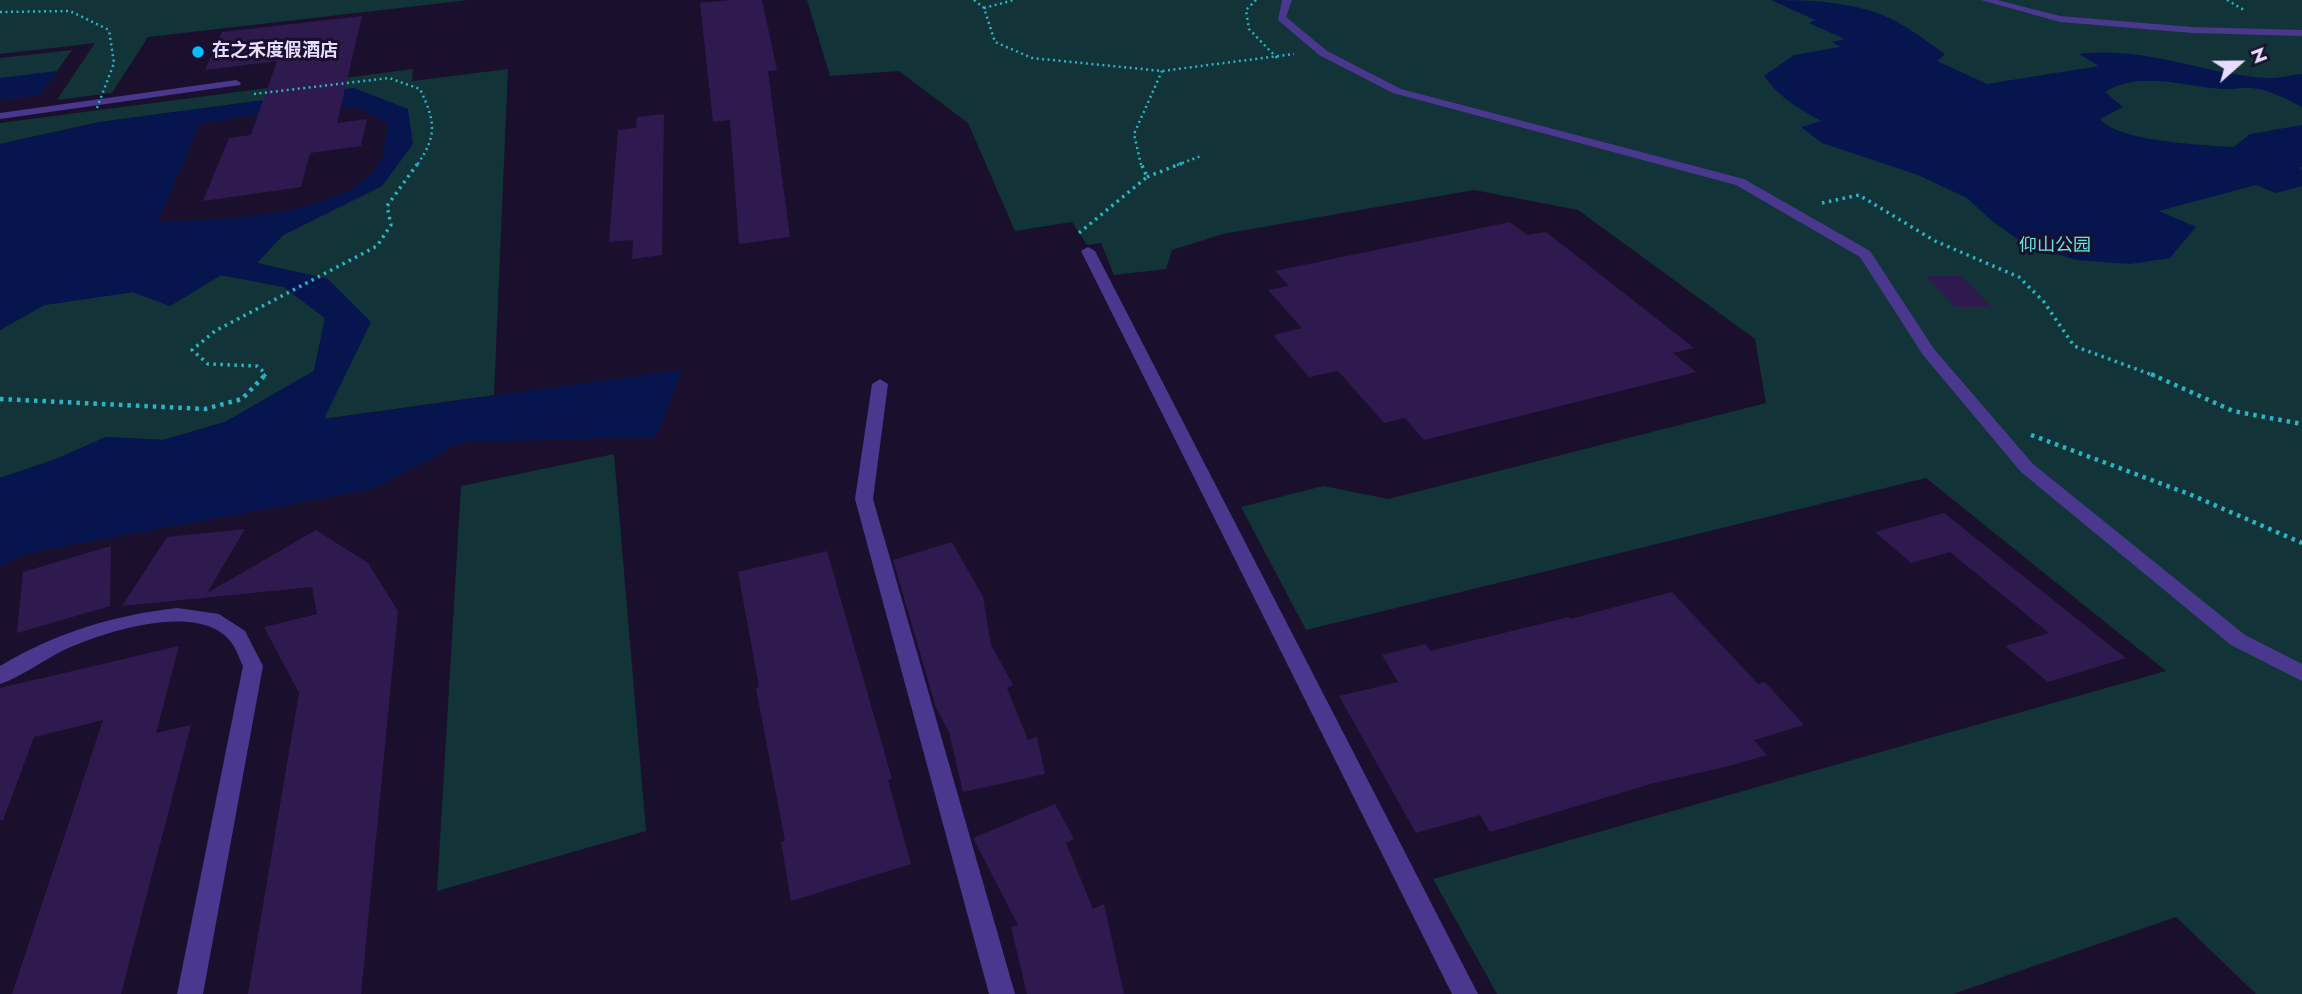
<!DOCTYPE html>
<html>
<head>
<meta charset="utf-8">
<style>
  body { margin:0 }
  #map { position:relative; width:2302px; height:994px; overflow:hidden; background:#1a102d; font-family:Jost,sans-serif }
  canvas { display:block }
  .north { position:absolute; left:2204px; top:28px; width:70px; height:70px; -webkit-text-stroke:5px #1a102d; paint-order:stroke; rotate:69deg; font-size:19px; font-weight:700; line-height:28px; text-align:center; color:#e6dcff }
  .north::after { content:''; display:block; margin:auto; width:24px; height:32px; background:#e6dcff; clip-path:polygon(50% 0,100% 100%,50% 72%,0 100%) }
</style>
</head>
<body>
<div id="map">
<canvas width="2302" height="994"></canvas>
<div class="north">N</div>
</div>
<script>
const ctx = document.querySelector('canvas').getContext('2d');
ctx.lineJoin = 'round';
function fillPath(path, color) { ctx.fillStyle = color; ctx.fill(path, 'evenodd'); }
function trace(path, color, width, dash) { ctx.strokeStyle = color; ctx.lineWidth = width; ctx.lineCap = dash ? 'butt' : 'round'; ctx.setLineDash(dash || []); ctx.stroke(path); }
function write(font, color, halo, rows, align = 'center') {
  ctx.font = font + ' Jost,"Noto Sans SC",sans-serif'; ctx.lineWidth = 6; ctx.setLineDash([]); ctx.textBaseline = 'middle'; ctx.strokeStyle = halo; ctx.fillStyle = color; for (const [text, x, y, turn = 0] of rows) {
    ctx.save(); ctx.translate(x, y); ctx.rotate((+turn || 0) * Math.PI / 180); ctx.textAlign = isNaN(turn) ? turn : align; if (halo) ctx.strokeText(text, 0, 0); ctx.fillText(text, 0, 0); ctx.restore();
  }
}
const green = new Path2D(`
  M0,0H469L148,37L112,93L57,100L95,43L0,54Z
  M807,0H2302V994H2256L2176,917L1953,994H1497L1433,879L2166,671L1926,478L1306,630L1241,507L1323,486L1388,499L1766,403L1755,339L1578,210L1474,190L1223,234L1172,250L1166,269L1114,275L1101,243L1087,245L1072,222L1015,231L968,123L899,71L830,76Z
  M72,50L40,95L0,100V58Z
  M413,69L412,81L508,69L494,395L323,419L328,279L256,263L283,235L382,186L412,144L354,88L100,122L0,144V123Z
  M221,275L284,287L325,318L314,371L225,422L163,440L106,437L56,459L0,478V330L44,305L133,292L170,306Z
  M614,454L646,831L437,891L461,486Z`);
const water = new Path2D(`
  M1771,0C1817,0 1869,2 1909,29C1921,36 1933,46 1945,54L1937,61L1987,84L2099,66L2079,54C2146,46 2199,73 2265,78C2277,79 2290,75 2302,74V107C2287,99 2268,89 2251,88C2242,87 2232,90 2223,89C2184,87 2140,70 2105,92L2123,107L2100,119C2119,142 2204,145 2234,147L2250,134L2302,125V167L2299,168L2302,170V186L2276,193L2256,185L2159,211L2196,227L2170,258L2130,264L2077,260L2026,245L1993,222L1967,198L1918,175L1822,143L1801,127L1821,121C1798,108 1780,98 1764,76L1794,55L1840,47L1832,42L1845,39L1809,23L1815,20Z
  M57,71L40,95L0,100V78Z
  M354,88L408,109L413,144L382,186L283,235L257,263L328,279L371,322L324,419L682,370L656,437L463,442L373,489L23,554L0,567V478L56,459L106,437L163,440L225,422L314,371L325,318L284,287L221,275L170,306L133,292L44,305L0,330V144L100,122ZM318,104L359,108L389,124C386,136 385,156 378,166C341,217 217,220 158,222L200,124Z`);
const building = new Path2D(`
  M731,0H762L777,70L768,71L790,237L739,244L730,120L713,122L700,3Z
  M362,16L337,123L367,119L361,146L310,153L301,187L203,201L229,138L251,135L277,61L205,70L222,32Z
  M664,114L662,255L632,259L633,240L609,242L618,130L636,128L637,117Z
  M1510,222L1527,235L1546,232L1694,348L1673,353L1696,372L1424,440L1405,418L1384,423L1338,371L1309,377L1273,335L1302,328L1268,290L1289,286L1275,271Z
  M1926,276H1961L1991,307H1955Z
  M1944,513L2126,658L2048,682L2005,646L2049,633L1950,552L1911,563L1875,532Z
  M245,529L207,593L316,530L368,563L398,611L361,994H248L299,693L264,627L317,614L312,587L122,606L167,537Z
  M952,542L983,597L991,645L1013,685L1007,688L1028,740L1037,737L1045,774L963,792L949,732L936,708L893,560Z
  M111,546L110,606L17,633L23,572Z
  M827,551L892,779L888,780L911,864L791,901L781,842L785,841L756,688L759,687L738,572Z
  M1672,592L1758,684L1765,682L1804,725L1754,740L1767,755L1729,766L1654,783L1490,832L1480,815L1416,833L1339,696L1398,682L1382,655L1426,644L1430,651L1569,617L1570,619Z
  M179,646L156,733L191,725L121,994H12L103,720L34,737L3,820H0V688Z
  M1055,804L1074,839L1066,843L1093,909L1104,904L1124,994H1027L1011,927L1018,925L973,838Z`);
const pathFar2 = new Path2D(`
  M974,0L984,8L995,42L1032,58L1162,71L1294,54
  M1256,0L1246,10L1249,29L1277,58
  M2227,0L2244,10
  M984,8L1014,0
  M0,12L70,11L109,30
  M254,94L389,78L420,89C435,121 438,135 417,165
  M1141,165L1134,134L1162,71
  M1177,165L1201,156`);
const pathFar1 = new Path2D(`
  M1147,177L1182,163
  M1822,203L1859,195L1935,241L2019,277L2044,302L2074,346L2155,376
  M1079,233L1147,177L1141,163
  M264,376L266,374L257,366L208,364L192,350L215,331L377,246L391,225L387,206L418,163`);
const path = new Path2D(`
  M2151,374L2233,411L2302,424
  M0,399L205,409L242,399L266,374
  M2031,435L2189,494L2302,543`);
const minor = new Path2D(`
  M1282,0H1292L1286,17L1327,51L1401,89L1744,179L1870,251L1934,349L2033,464L2245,635L2302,664V681L2231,645L2021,472L1923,355L1860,257L1736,185L1393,93L1319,55L1278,20Z
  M1981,0H1997L2060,16L2192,27L2302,30V36L2192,33L2060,22Z
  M236,80L241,83L240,85L0,119V113Z
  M1088,247L1095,251L1478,994H1452L1081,251Z
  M880,379L888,384L873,499L1015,994H989L855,499L872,384Z
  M177,608L219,614L245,631L263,666L203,994H177L243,666C239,658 236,648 231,642C199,600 100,633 62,651C42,661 21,677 0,684V666C55,633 114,615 177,608Z`);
const pathBridge = new Path2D(`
  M97,108L114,63L109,30`);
const markers = [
  [198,52,7,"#08bdff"]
];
const farPoinames = [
  ["在之禾度假酒店",212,52]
];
const farParknames = [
  ["仰山公园",2055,247]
];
fillPath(green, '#123338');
fillPath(water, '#07154f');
fillPath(building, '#2e1a4f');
trace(pathFar2, '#28b6c7', 2.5, [2, 3.5]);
trace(pathFar1, '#28b6c7', 3.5, [2.5, 4.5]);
trace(path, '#28b6c7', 4.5, [3.5, 5]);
fillPath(minor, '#4a388f');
trace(pathBridge, '#28b6c7', 2.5, [2, 3.5]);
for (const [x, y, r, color] of markers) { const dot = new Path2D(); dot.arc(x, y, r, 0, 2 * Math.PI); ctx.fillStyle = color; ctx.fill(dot); trace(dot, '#1a102d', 2.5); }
write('bold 18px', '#e6dcff', '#1a102d', farPoinames, 'left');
write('18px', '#5ee9dd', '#1a102d', farParknames);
</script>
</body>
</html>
